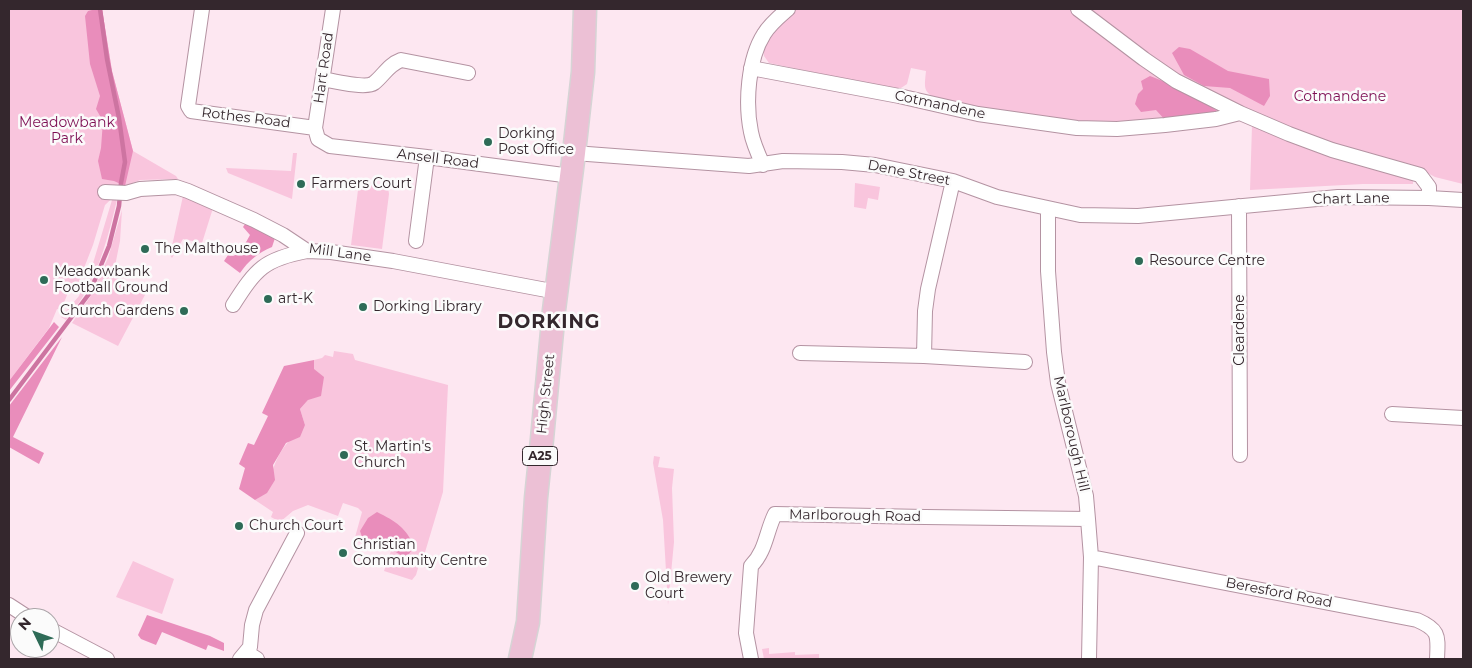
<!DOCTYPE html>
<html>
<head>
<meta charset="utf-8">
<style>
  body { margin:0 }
  #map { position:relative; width:1472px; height:668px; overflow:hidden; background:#fde7f1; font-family:Montserrat,sans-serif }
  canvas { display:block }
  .frame { position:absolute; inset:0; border:10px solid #34272d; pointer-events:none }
  .north { position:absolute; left:10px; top:608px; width:50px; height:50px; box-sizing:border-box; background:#fbfbfb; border:1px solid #aba6a9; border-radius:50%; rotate:312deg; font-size:14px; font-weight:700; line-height:20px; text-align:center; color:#34272d }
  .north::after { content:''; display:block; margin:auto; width:18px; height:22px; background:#2e6b57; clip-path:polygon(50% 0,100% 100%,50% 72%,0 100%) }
</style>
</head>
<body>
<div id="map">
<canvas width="1472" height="668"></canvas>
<div class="frame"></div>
<div class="north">N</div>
</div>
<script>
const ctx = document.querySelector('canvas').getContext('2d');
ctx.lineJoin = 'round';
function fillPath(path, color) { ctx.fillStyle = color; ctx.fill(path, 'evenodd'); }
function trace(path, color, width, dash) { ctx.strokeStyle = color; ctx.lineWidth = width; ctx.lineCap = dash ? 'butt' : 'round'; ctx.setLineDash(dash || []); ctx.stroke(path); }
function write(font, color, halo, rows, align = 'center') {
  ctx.font = font + ' Montserrat,sans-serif'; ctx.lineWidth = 5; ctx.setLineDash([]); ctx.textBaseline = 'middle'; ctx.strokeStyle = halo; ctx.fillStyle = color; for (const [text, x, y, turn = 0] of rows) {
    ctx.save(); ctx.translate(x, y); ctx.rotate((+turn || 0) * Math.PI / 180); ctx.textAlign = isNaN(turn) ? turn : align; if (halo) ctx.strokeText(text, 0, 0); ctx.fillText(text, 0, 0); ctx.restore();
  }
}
const green = new Path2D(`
  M9,9H102L112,71L133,151L176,176L178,179L140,180L125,186L105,205L93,245L75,291L69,290L61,310L57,309L49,328L9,381Z
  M778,9H1463V184L1435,177L1420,169L1413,180V184H1363L1250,190L1252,126L1242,120L1217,111L1211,116L1090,126L941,101C923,92 924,90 926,71L911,68L907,84L901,88L893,89L769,63L764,56V46Z
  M293,153H297L292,199L228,173L226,168L291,171Z
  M855,183L880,187L878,200L868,198L866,209L854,207Z
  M361,184L388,187L389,194L382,249L351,245L358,190Z
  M183,196L213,208L202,243L183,239L172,258L170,255Z
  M112,200H117C109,233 100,269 82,298C77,306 71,313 66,320L61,317L79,296L91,270Z
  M122,210L120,241L113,276L146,293L118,346L72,323L90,297L108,258Z
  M334,351L353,354L355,360L448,385L443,492L423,559L421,558L416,575L412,580L384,571L391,551L354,541L362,512L358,508L343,503L338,516L308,505L293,511L280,522L271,517L273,512L255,500L267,492C275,458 279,449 305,425L300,409L308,400L314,360L322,358L325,355L333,357Z
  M654,456L660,457L658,467L674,469L672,488L674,542L668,605L663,520L653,463Z
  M133,561L174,579L162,614L116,597Z
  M769,648V654L795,652V655L819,654V659H824H764L762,649Z`);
const forest = new Path2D(`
  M96,9H102L112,71L133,151L125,186L114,181L102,179L98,161L101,148L103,121L96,109L100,96L90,64L85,16L88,11Z
  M1179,47L1190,49L1228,71L1269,79L1270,96L1264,106L1230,88L1204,86L1184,75L1172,53Z
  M1150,76C1174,85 1197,96 1217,111L1211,116L1167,122L1156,110L1141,112L1135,104L1138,94L1143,89L1141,81Z
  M247,221L275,238L272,247C258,253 249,260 240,273L224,261L228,255L233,256L240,253L250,235L243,227Z
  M54,322L59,327L9,391V381Z
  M62,337L13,437L44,453L39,464L9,447V406Z
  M314,360V369L324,377L321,396L308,400L300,409L305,425L300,437L286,443L273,465L275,480L267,493L255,500L239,489L245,468L239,464L248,443L254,445L268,416L262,413L284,366Z
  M377,512C395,521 407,528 414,547L406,558L387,547L363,540L360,531L368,518Z
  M147,615L210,636L224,643V651L208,645L206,650L162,632L156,645L141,639L138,635Z`);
const stream = new Path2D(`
  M9,400L89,294L109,246L119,206L121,183L125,162L119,118L107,59L100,9`);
const street = new Path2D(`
  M202,9L188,106L191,111L315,128
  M333,9L315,128L318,139L330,146L427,157L571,176
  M1078,9L1144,59L1176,81L1240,113L1289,134L1332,150L1420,175L1429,187V198
  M751,68L899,96L978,114L1077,128L1117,129L1165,125L1216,119L1240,113
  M323,79C334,81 366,89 374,83C384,75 388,65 401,60L468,73
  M574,153L749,166L783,161L842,162L875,165L953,181L997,197L1080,215L1138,216L1338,197L1429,198L1463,200
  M763,165C758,154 753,143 751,132C745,103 748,59 764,34C770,24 780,16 788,9
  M105,192L126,193L140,189L176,187L188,191L254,220L283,235L307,251L331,252L393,261L557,292
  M1239,206L1240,455
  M1048,209V271L1054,352L1058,383L1086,496L1088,519L1091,557L1089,659
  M416,241L427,157
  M233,305C256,269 264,259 307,251
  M800,353L924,356L1025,362
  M924,356L925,311L928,289L953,181
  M1392,414L1463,418
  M1091,557L1417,620C1440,630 1438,636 1437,659
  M9,605L29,618
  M50,629L107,659
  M246,652L257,659
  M240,659L250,647L252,625L256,610L297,533
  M751,659L746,633L751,566C766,551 766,532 775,514L925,517L1088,519`);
const primary = new Path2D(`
  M520,659L528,622L536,498L542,439L554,310L574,153L583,72L585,9`);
const markers = [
  [488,142,5,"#2e6b57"],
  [301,184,5,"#2e6b57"],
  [145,249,5,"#2e6b57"],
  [1139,261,5,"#2e6b57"],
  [44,280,5,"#2e6b57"],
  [268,299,5,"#2e6b57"],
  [363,307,5,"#2e6b57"],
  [184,311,5,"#2e6b57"],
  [344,455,5,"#2e6b57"],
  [239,526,5,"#2e6b57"],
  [343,553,5,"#2e6b57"],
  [635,586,5,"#2e6b57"]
];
const shields = [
  [540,456,35]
];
const shieldNames = [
  ["A25",540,456]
];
const streetNames = [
  ["Hart Road",324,68,-82],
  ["Cotmandene",940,105,12],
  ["Rothes Road",246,118,7],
  ["Ansell Road",438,159,7],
  ["Dene Street",909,173,11],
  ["Chart Lane",1351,199,-1],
  ["Mill Lane",340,253,8],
  ["Cleardene",1240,330,-90],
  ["High Street",546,394,-84],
  ["Marlborough Hill",1071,434,77],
  ["Marlborough Road",855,516,1],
  ["Beresford Road",1279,593,11]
];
const parkNames = [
  ["Cotmandene",1340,97],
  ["Meadowbank",67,123],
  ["Park",67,139]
];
const poiNames = [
  ["Dorking",498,134],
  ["Post Office",498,150],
  ["Farmers Court",311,184],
  ["The Malthouse",155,249],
  ["Resource Centre",1149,261],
  ["Meadowbank",54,272],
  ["Football Ground",54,288],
  ["art-K",278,299],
  ["Dorking Library",373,307],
  ["Church Gardens",174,311,"right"],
  ["St. Martin's",354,447],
  ["Church",354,463],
  ["Church Court",249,526],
  ["Christian",353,545],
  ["Community Centre",353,561],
  ["Old Brewery",645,578],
  ["Court",645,594]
];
const districtNames = [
  ["DORKING",549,322]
];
fillPath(green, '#f9c5dd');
fillPath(forest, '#e98dbb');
trace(stream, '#cd74a1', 4.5);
trace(street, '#b493a2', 16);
trace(primary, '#d6d4d5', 25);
trace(street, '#fff', 14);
trace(primary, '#ecc0d5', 22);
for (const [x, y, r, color] of markers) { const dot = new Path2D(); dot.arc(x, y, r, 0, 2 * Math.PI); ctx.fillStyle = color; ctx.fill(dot); trace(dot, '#fbfbfb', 2); }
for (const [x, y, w] of shields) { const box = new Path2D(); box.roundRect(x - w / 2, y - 9.5, w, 19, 4); ctx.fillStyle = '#fbfbfb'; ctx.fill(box); trace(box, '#34272d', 1); }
write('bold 12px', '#34272d', null, shieldNames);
write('14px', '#34272d', '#fbfbfb', streetNames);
write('14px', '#7e0f54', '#fbfbfb', parkNames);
write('14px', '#34272d', '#fbfbfb', poiNames, 'left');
ctx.letterSpacing = '1px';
write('bold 19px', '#34272d', '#fbfbfb', districtNames);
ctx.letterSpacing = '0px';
</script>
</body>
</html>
